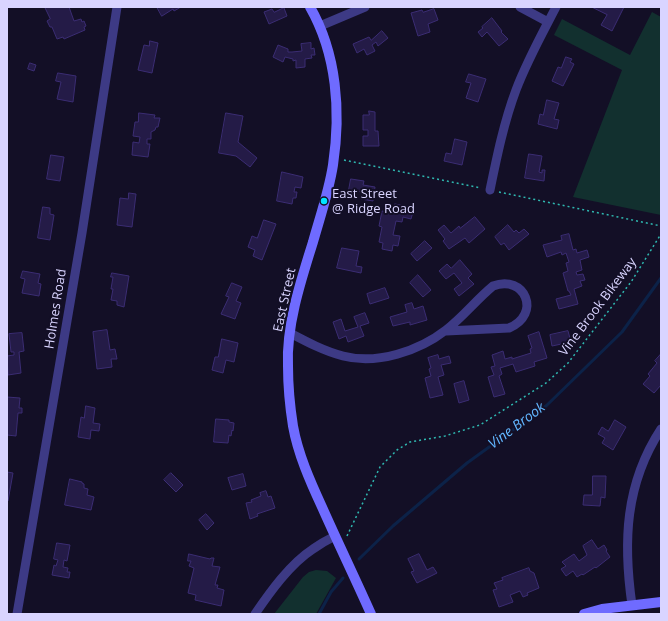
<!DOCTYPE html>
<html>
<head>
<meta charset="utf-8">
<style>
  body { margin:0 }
  #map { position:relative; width:668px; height:621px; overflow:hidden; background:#130f26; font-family:"Open Sans",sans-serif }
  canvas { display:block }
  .frame { position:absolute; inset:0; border:8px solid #d9d4ff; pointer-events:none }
</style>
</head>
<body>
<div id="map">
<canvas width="668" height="621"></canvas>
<div class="frame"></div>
</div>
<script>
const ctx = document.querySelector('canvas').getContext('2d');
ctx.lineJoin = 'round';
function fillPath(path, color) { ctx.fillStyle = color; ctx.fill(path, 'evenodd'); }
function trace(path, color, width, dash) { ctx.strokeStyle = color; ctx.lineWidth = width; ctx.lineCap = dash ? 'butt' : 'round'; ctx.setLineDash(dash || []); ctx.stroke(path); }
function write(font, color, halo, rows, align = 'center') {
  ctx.font = font + ' "Open Sans",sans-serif'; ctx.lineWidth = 4; ctx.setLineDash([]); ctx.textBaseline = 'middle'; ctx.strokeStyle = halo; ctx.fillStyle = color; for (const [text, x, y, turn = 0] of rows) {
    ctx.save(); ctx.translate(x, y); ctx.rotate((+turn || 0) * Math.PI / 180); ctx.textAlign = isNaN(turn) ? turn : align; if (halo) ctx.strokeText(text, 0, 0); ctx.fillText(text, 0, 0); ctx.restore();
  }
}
const green = new Path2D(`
  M652,12L661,17V215L573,197L622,70L554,35L562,19L630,55Z
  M316,570L327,571L336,578L316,614H274L303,577L309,572Z`);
const stream = new Path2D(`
  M359,559L393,526L467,463L546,406L622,332L661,278
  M319,614L331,592L343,578`);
const building = new Path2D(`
  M45,7H69L74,21L81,19L82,22L84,21L86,26L84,27L85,30L64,39L63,37L57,39L52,27H50L47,21L50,19Z
  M157,7H181L174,11L173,9L162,16Z
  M592,7H624L612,31L601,25L607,15Z
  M284,8L287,16L269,24L264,12L272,9L274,12Z
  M434,9L438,20L428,24L430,32L418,36L411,13L422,10L423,12Z
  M492,18L502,31L501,32L508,39L499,46L487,32L482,37L478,32L483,28L482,27Z
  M382,31L388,38L378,46L376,42L372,45L375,51L367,55L364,49L357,53L353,44L369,37L371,40Z
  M150,41L158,43L152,73L138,70L144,45L149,46Z
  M311,43V49L314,48L315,55H311L312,58L305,59V67L296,68V60L293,61V59L285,57L283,62L273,57L278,45L288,49V52H292L302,51L301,44Z
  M566,57L572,59L570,62L574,64L563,86L552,81L558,67L561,68Z
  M30,63L36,65L34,71L28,69Z
  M58,73L76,76L73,102L57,99L61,82L56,81Z
  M469,74L486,79L478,102L466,98L471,83L466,82Z
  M547,100L559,103L554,119L559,120L557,129L538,124L540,114L543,115Z
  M369,111L375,112V131H378L379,146H363V136H368V130H363V115H369Z
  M139,113L155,115L154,118H160L158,127H156L155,130L151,132V139H147V144H150L148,157L132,155L133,142L139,143L140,137L133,136L135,122H138Z
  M226,113L243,116L238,142L257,158L250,167L236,156L219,153Z
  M455,139L467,142L462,165L444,161L446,153L451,154Z
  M529,154L542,156L539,172L542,173V170H545L544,181L525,178Z
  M51,155L64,157L60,181L47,179Z
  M282,172L303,177L301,188L295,187L294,192H297L296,198H293L292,204L277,201Z
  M351,179L364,181L363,185L375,187L373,201L361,199L362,192L349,190Z
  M129,193L136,194L132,227L117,225L120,198L128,199Z
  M395,204L414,208L411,219L403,217L402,222L396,221L393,235L400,236L398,246L393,245L392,251L382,249L383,243L379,242L382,227L379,226L382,211L393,213Z
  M43,207L50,208V214L54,215L50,240L38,238Z
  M475,217L485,229L469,243L465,238L449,249L443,241L445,239L438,230L444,225L451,233L459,226L460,228Z
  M264,220L276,224L262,260L253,256L255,250L248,247L252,236L257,238Z
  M508,225L514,232L516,230L519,233L524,229L529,234L509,250L504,243L501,245L495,237Z
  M569,234L573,250L576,249L577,253L587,250L589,257L580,260L582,270L576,272L577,275L583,274L585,280L580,281L582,286L574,289L578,304L559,309L556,299L571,295L569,291H568L563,273L568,271L566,263L569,262L566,253L562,255L561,252L547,257L543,245L562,240L561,236Z
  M425,241L432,248L417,261L411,254Z
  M342,248L359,251L356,266L362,267L361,273L337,268Z
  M460,260L472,274L468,278L474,284L459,296L454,289L462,283L454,273L446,279L439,271L447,264L451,268Z
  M23,271L40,274L38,283L41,284L39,296L22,293L25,279L21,278Z
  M112,273L129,276L124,307L117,305V301L111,300L113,289H111L113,277H111Z
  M418,275L431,290L423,297L410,283Z
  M232,283L242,287L236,301L241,303L235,319L221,314L229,297L226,296Z
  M385,288L389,298L370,304L367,294Z
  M412,303L414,309L423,306L427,320L410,325V322L393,326L390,317L407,312L405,305Z
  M365,313L369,323L360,326L364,336L348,342L346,336L339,339L333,322L341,319L345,331L358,327L354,317Z
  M107,330L110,350L115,349L117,359H111L112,367L97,369L93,332Z
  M568,331L571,342L552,346L550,335Z
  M539,332L547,358L534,362L535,366L516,372L513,364L500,368L502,374L499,376L505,394L494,397L488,377L494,375L491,367L495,366L492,355L503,351L505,359L512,357V359L531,353L530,349L532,348L528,336Z
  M22,333L24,351L19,352L21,373L8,375L7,356L14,355V352H11L9,334Z
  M222,339L238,343L234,362L226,360L223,373L212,370L215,357H218Z
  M661,354V385L654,393L643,384L650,376L648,374L657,363L655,361Z
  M438,355L439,359L449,356L451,363L441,365L444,375L438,377L443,395L430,398L425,378L431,376L429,369L431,368L428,358Z
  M464,381L469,400L459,403L454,384Z
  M7,397L20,398L19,408H22V413H18L16,436L7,435Z
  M86,406L95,408L93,423L100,424L99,431L91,430L90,439L78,437L81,417L84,418Z
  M216,419L229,420V422L234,423L233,431L232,430L231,436L229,435L228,443L214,442Z
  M615,420L626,427L613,450L602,443L605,438L598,434L602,427L608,431Z
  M7,472L13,473L8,501H7Z
  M171,473L183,485L176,492L164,480Z
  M243,474L246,486L232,490L228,478Z
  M593,476H606L605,498L601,497L600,506L583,505L584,495H592Z
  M70,479L82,482V483L84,484V488L88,489L87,495L94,497L91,510L65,505Z
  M266,491L268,497L271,496L275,508L257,514L258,516L250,519L246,503L252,502L251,500L261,496L260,493Z
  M206,514L214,523L207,530L199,520Z
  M592,540L598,549L604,545L607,550L606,551L610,557L596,568L595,567L583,575L582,574L577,577L573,571L566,576L561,569L566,566L562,562L574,554L579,561L587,555L583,546Z
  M57,543L70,545L67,561L64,560L63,567L68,568L67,572H70L69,578L52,575L54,565L56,566L58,560L54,559Z
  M189,554L210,559L211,558H214L212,566L220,567L215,585H218L217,588L224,590L221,606L195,600L196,595L188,593L194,568L189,566L191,561H188Z
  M419,554L427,570L433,567L437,573L417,583L411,572L414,571L408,559Z
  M529,568L530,571L534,573L539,588L527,593L528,595L523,597L520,591L510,595L513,602L499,607L493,590L497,589L494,583L503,580L502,578Z`);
const path = new Path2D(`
  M344,160L481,188
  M499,192L661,226
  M347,536L380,467L397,450L410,442L445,436L480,425L546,383L568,363L631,282L661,234`);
const street = new Path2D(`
  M520,7L548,22
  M320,26L365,7
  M490,190C497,156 504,122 516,90C527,61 542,34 556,7
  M290,333C307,342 324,351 343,356C377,365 419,351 446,330C463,317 476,300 493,286C525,274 542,314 509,328L446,331
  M632,605C623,542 625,484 661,429
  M17,614L82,233L117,7
  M255,614C270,592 290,564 313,549C320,544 327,540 335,536`);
const secondary = new Path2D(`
  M310,7C337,54 341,112 333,165C329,191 320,217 313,242C301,280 286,326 288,366C288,386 290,407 293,426C298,454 310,481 322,507C338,543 355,578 371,614
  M584,614L602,609L661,602`);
const markers = [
  [324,201,4,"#00e5ff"]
];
const poiNames = [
  ["East Street",332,194],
  ["@ Ridge Road",332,209]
];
const streetNames = [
  ["East Street",285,300,-78],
  ["Vine Brook Bikeway",598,307,-53],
  ["Holmes Road",56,309,-81]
];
const waterNames = [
  ["Vine Brook",517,426,-37]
];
fillPath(green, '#12302f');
trace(stream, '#0c2248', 3);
fillPath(building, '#241b47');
trace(building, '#3b2d73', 1);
trace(path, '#2fb8b0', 1.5, [2, 3]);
trace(street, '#3d3a85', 9);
trace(secondary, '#6f6bff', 10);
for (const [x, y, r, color] of markers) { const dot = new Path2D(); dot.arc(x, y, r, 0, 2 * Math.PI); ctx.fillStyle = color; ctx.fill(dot); trace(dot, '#130f26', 1.5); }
write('13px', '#d9d4ff', '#130f26', poiNames, 'left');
write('13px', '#d9d4ff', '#130f26', streetNames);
write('italic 14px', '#62b6ff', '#130f26', waterNames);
</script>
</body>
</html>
